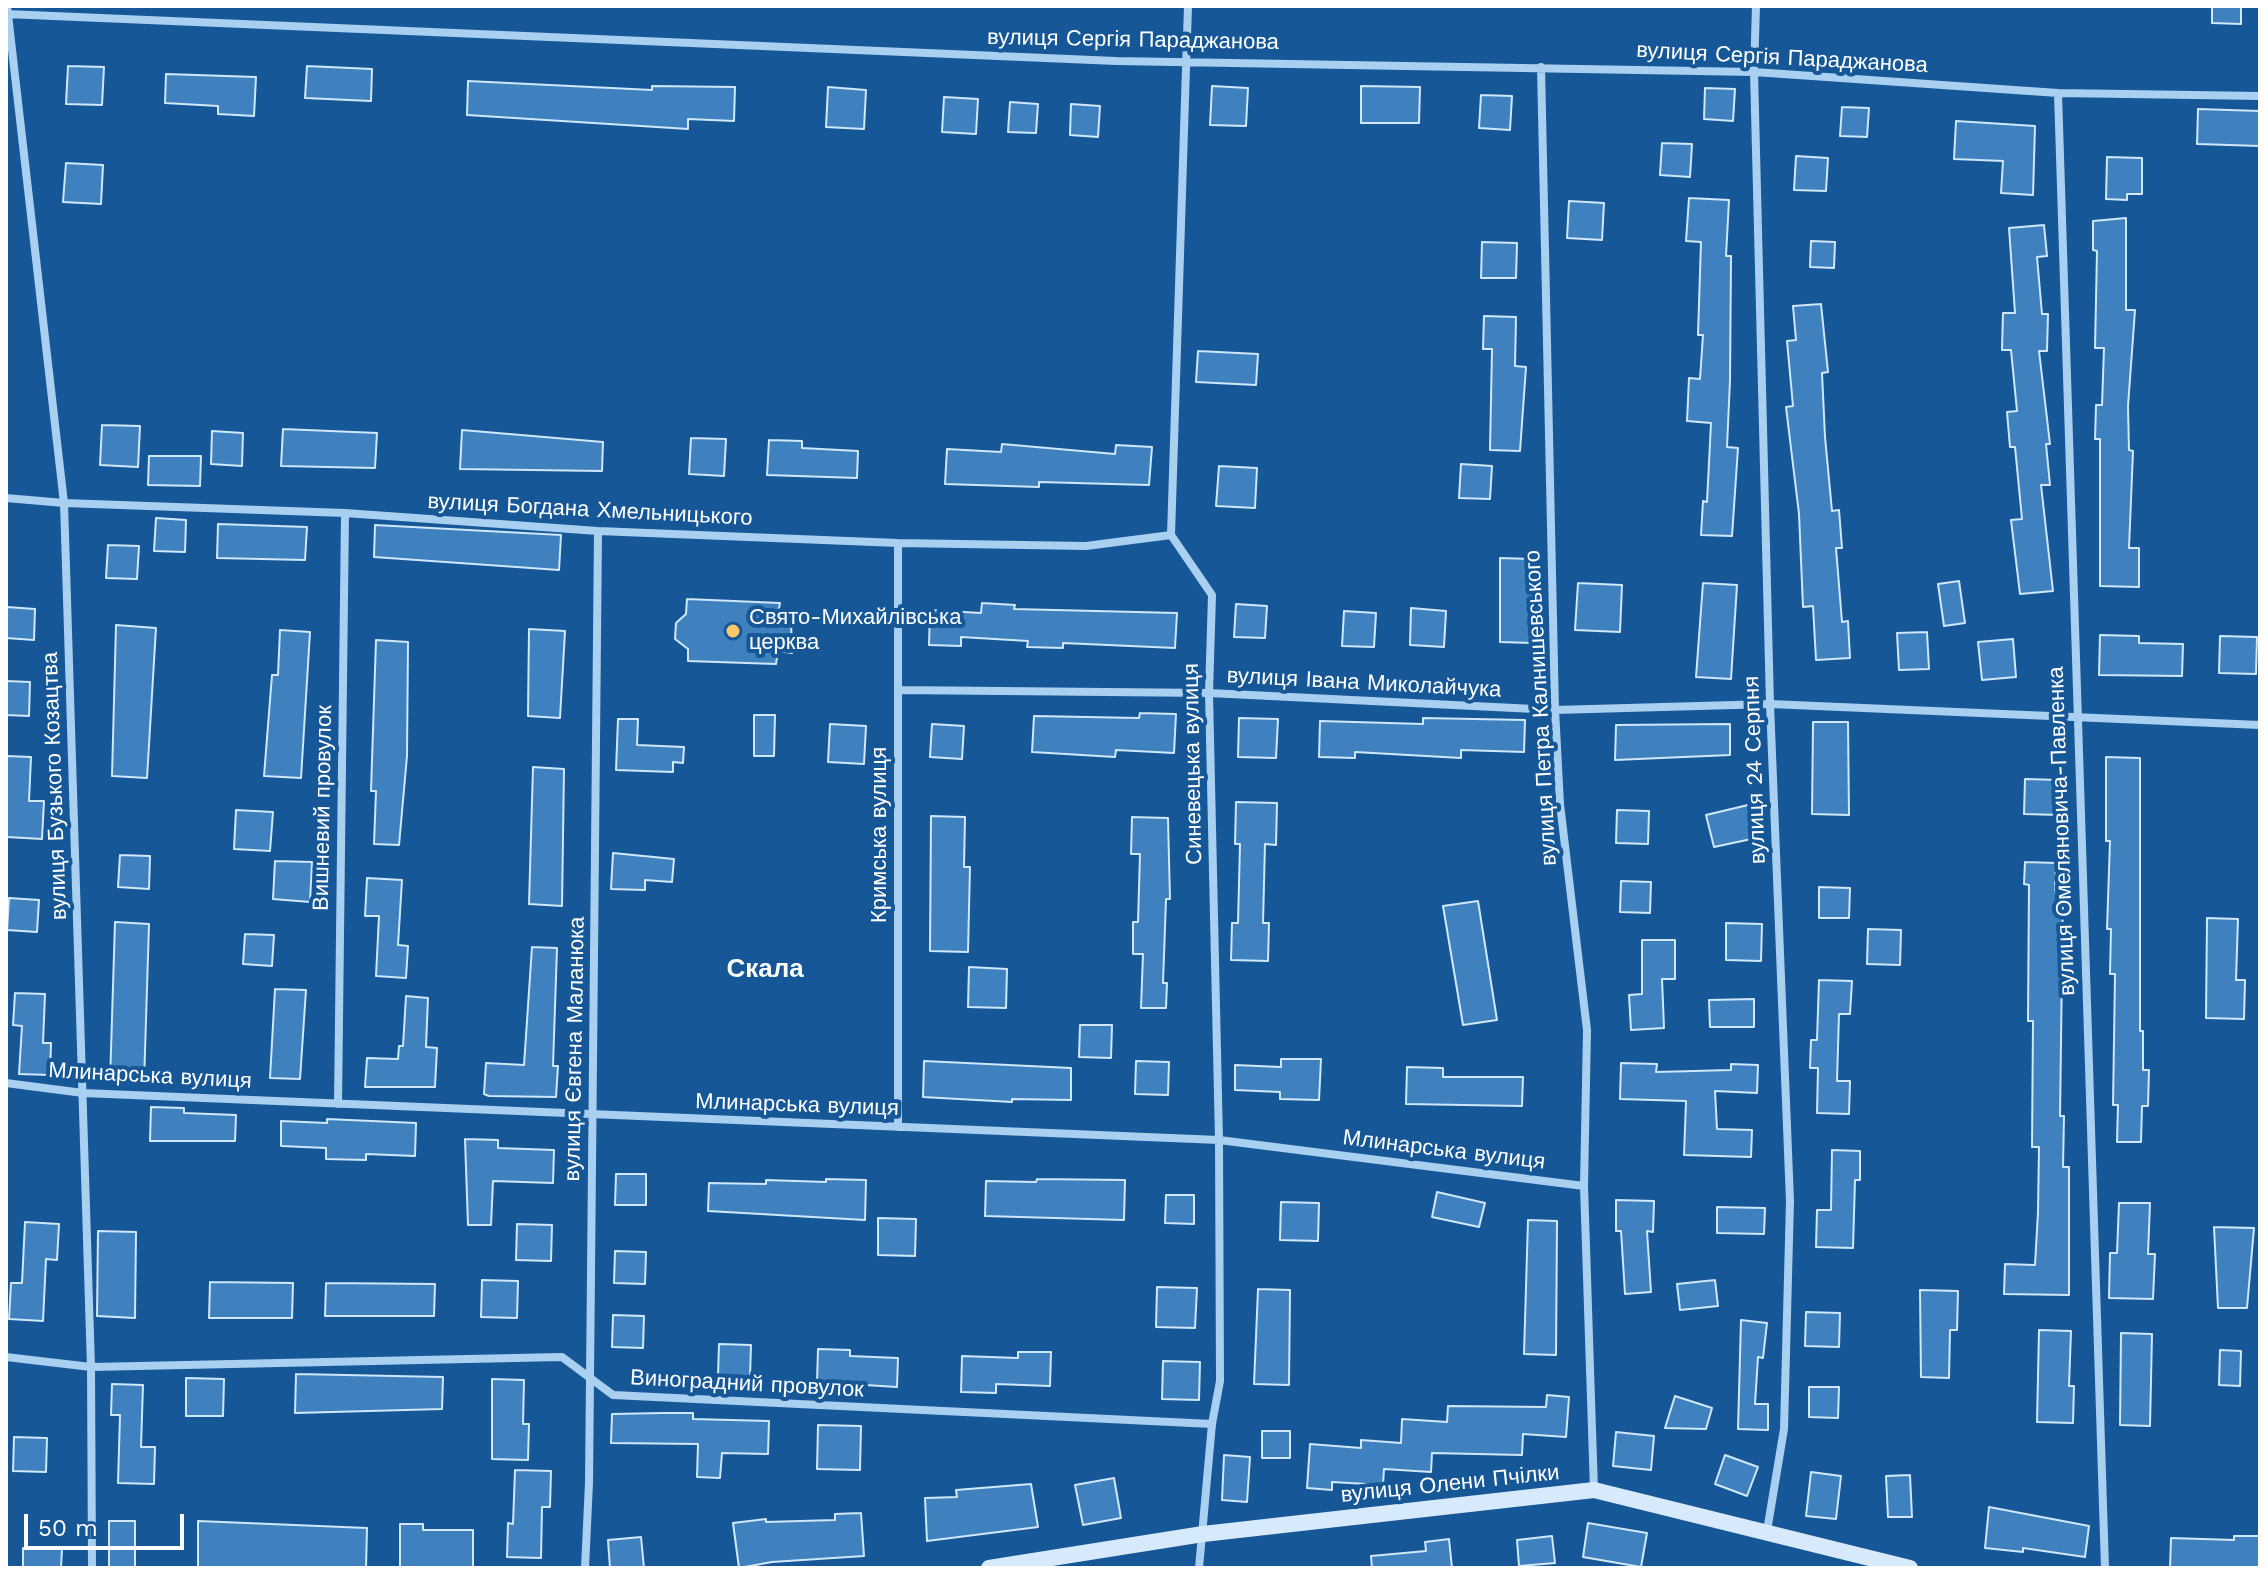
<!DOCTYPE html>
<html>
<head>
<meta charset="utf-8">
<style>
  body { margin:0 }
  #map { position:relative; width:2266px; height:1574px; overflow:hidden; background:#165797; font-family:"Work Sans",sans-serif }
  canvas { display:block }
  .frame { position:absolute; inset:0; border:8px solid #fff; pointer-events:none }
  .scale { position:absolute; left:24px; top:1514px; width:160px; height:36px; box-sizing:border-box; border:4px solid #fff; border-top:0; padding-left:10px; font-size:24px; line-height:28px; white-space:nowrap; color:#fff; -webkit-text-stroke:6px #165797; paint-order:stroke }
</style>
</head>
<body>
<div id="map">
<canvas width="2266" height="1574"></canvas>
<div class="frame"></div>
<div class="scale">50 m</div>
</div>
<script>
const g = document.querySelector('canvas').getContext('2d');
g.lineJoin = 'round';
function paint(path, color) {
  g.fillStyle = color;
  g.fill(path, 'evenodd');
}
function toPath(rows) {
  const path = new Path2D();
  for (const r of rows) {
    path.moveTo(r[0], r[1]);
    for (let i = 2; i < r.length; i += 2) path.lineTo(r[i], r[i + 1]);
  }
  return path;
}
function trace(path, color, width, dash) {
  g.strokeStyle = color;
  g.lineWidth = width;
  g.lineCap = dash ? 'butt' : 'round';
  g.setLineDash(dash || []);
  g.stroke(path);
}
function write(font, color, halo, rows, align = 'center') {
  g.font = font + ' "Work Sans",sans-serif';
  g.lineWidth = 8;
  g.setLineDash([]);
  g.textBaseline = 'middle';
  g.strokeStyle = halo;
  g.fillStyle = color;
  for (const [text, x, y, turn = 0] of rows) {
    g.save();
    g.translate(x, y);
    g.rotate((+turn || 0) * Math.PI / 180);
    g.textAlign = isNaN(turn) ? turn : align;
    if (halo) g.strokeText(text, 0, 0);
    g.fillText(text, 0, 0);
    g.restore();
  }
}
const building = toPath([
  [2212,6,2241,6,2241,24,2212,23,2212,6],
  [68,66,104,67,102,105,66,104,68,66],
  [307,66,372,69,371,101,305,98,307,66],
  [166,74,256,77,254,116,218,114,218,106,165,103,166,74],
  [468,81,652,90,652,86,735,87,734,121,688,119,688,129,467,115,468,81],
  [1212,86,1248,88,1246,126,1210,125,1212,86],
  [1361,86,1420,87,1419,123,1361,123,1361,86],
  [828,87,866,90,864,129,826,127,828,87],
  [1705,88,1735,89,1733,121,1704,119,1705,88],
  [1481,95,1512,96,1510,130,1479,128,1481,95],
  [944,97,978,99,976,134,942,132,944,97],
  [1010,102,1038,104,1036,133,1008,132,1010,102],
  [1071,104,1100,106,1098,137,1070,135,1071,104],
  [1842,107,1869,108,1867,137,1840,136,1842,107],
  [2198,109,2260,111,2260,146,2197,144,2198,109],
  [1956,121,2035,126,2033,195,2001,193,2003,161,1954,159,1956,121],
  [1662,143,1692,144,1690,177,1660,175,1662,143],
  [1796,156,1828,158,1826,191,1794,190,1796,156],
  [2107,157,2142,158,2142,194,2127,194,2127,200,2106,199,2107,157],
  [66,163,103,165,101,204,63,202,66,163],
  [1689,198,1729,200,1726,256,1731,256,1730,380,1727,447,1738,448,1732,536,1701,535,1703,501,1707,502,1711,423,1687,421,1689,378,1700,379,1703,335,1698,335,1701,242,1686,241,1689,198],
  [1569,201,1604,203,1602,240,1567,238,1569,201],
  [2126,218,2126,310,2135,310,2128,406,2129,450,2133,451,2129,548,2139,548,2139,587,2100,586,2100,439,2095,439,2096,405,2102,405,2104,348,2095,348,2097,251,2093,250,2093,221,2126,218],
  [2044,225,2047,256,2037,257,2042,314,2048,314,2047,351,2039,351,2050,444,2046,444,2050,485,2041,485,2053,591,2020,594,2011,520,2022,519,2015,447,2010,447,2007,412,2017,411,2011,350,2002,350,2003,313,2015,313,2009,228,2044,225],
  [1811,241,1835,242,1834,268,1810,267,1811,241],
  [1482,242,1517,243,1516,278,1481,278,1482,242],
  [1821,304,1828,372,1822,373,1825,437,1832,511,1839,510,1842,548,1836,548,1842,622,1848,621,1850,658,1816,660,1813,606,1803,607,1799,514,1786,407,1793,406,1787,341,1796,340,1793,306,1821,304],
  [1484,316,1516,317,1515,366,1526,367,1520,451,1490,450,1492,349,1483,349,1484,316],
  [1198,351,1258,354,1256,385,1196,382,1198,351],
  [102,425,140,426,138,467,100,465,102,425],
  [283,429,377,433,375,468,281,466,283,429],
  [462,430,603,442,602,471,460,469,462,430],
  [212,431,243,433,242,466,211,464,212,431],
  [691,438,726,439,724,476,689,474,691,438],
  [769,440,802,441,802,448,858,451,857,478,767,475,769,440],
  [1002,444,1115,454,1116,445,1152,447,1149,485,1039,482,1039,487,945,484,947,449,1001,452,1002,444],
  [149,456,201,456,200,486,148,485,149,456],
  [1461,464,1492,466,1490,499,1459,498,1461,464],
  [1219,466,1257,468,1255,508,1216,506,1219,466],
  [156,518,186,520,185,552,154,551,156,518],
  [218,524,307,527,305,560,217,558,218,524],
  [375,525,561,535,559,570,374,557,375,525],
  [108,545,139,546,137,579,106,578,108,545],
  [1500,558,1532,559,1532,643,1500,642,1500,558],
  [1959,581,1965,623,1944,626,1938,584,1959,581],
  [1578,583,1622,585,1620,632,1575,630,1578,583],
  [1703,583,1737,585,1731,679,1696,677,1703,583],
  [687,599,780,603,777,619,791,619,792,653,778,651,776,664,688,661,688,649,675,639,676,623,686,614,687,599],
  [982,603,1015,605,1014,609,1177,613,1175,648,1063,643,1063,648,1027,647,1028,641,961,637,961,646,929,645,930,610,981,613,982,603],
  [1236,604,1267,606,1265,638,1234,637,1236,604],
  [7,607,35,609,34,640,6,638,7,607],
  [1411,608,1446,611,1444,647,1410,645,1411,608],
  [1344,611,1376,613,1374,647,1342,646,1344,611],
  [116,625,156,628,147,778,112,776,116,625],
  [529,629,565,631,560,718,528,716,529,629],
  [280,630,310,632,301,778,264,776,272,675,278,675,280,630],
  [1927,632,1929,669,1899,670,1897,633,1927,632],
  [2100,635,2139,636,2139,643,2183,644,2182,676,2099,675,2100,635],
  [2220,636,2257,637,2256,674,2219,673,2220,636],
  [2013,639,2016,677,1982,680,1978,642,2013,639],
  [376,640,408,642,407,756,399,845,374,844,376,791,371,791,376,640],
  [6,681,30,682,29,716,6,715,6,681],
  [1140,713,1176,714,1174,753,1116,750,1115,757,1032,752,1034,716,1139,718,1140,713],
  [754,715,775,715,774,756,754,756,754,715],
  [1239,718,1278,719,1276,758,1238,757,1239,718],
  [1423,718,1525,720,1524,752,1461,750,1461,758,1355,752,1355,758,1319,757,1320,721,1423,724,1423,718],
  [618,719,638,719,637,745,684,747,683,763,673,762,673,772,616,770,618,719],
  [1813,722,1848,722,1849,815,1812,814,1813,722],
  [830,724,866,726,864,764,828,762,830,724],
  [932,724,964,726,962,759,930,757,932,724],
  [1730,724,1730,755,1615,760,1616,725,1730,724],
  [6,756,31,757,29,801,44,801,42,839,7,837,6,756],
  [2106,757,2140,758,2140,1031,2143,1031,2143,1070,2149,1070,2148,1106,2142,1106,2141,1142,2117,1142,2118,1105,2113,1105,2115,974,2110,974,2111,929,2107,929,2110,841,2106,841,2106,757],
  [533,767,564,769,562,906,529,904,533,767],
  [2025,779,2060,780,2059,815,2024,814,2025,779],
  [1236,802,1277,803,1276,845,1265,844,1263,923,1269,923,1268,961,1231,960,1232,923,1238,923,1240,844,1235,844,1236,802],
  [1748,805,1756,838,1714,847,1706,815,1748,805],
  [236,810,273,812,270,851,234,849,236,810],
  [1617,810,1649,811,1648,844,1616,843,1617,810],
  [931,816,965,817,964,867,970,867,968,952,930,951,931,816],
  [1132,817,1168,818,1170,899,1166,899,1163,983,1167,983,1166,1008,1141,1008,1143,954,1133,954,1133,922,1138,922,1140,854,1131,854,1132,817],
  [613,853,674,859,672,882,645,880,645,890,611,889,613,853],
  [120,855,150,856,149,889,118,887,120,855],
  [275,861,312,862,310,902,273,899,275,861],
  [2025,862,2056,863,2055,890,2063,890,2060,1116,2064,1116,2063,1167,2069,1167,2069,1295,2004,1294,2005,1264,2035,1265,2038,1212,2039,1147,2032,1147,2033,1021,2028,1021,2029,885,2024,884,2025,862],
  [367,878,402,880,398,945,408,946,406,978,376,976,379,916,365,916,367,878],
  [1621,881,1651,882,1650,913,1620,912,1621,881],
  [1819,887,1850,888,1849,918,1819,918,1819,887],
  [9,898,39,900,37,932,7,930,9,898],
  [1478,901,1497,1020,1463,1025,1443,906,1478,901],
  [2207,918,2238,919,2236,980,2245,980,2244,1019,2206,1018,2207,918],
  [115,922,149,924,144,1084,110,1082,115,922],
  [1726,923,1762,924,1761,961,1726,960,1726,923],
  [1868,929,1901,930,1900,965,1867,964,1868,929],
  [245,934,274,935,272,966,243,964,245,934],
  [1642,940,1675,940,1675,979,1662,979,1664,1028,1631,1030,1629,995,1642,994,1642,940],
  [532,947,557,948,553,1066,558,1066,556,1097,489,1096,484,1094,486,1063,524,1065,532,947],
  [969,967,1007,969,1006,1008,968,1007,969,967],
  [1819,980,1852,981,1850,1014,1839,1014,1837,1081,1850,1081,1849,1114,1817,1113,1818,1068,1810,1068,1811,1040,1817,1040,1819,980],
  [275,989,306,990,300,1079,270,1078,275,989],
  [15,993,45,994,43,1043,51,1043,50,1075,19,1074,22,1026,13,1025,15,993],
  [406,996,428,998,426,1047,437,1048,435,1087,365,1087,367,1058,398,1059,399,1046,403,1046,406,996],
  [1754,999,1754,1027,1710,1027,1709,1000,1754,999],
  [1080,1025,1112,1025,1111,1058,1079,1057,1080,1025],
  [1281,1059,1321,1059,1319,1100,1280,1099,1280,1092,1235,1090,1235,1065,1281,1067,1281,1059],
  [924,1061,1071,1068,1071,1100,1012,1099,1012,1102,923,1097,924,1061],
  [1136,1061,1169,1062,1168,1095,1135,1094,1136,1061],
  [1621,1063,1657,1064,1656,1072,1731,1070,1731,1064,1758,1065,1757,1093,1715,1091,1717,1129,1752,1130,1751,1157,1684,1155,1686,1101,1620,1099,1621,1063],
  [1407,1067,1443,1068,1443,1077,1523,1077,1522,1106,1406,1104,1407,1067],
  [151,1107,184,1108,184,1113,236,1115,235,1141,150,1141,151,1107],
  [327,1119,416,1123,415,1156,366,1154,366,1160,326,1159,326,1148,281,1146,281,1121,327,1123,327,1119],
  [465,1139,498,1140,498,1148,554,1150,553,1183,493,1181,491,1225,468,1225,465,1139],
  [1832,1150,1860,1151,1860,1180,1855,1180,1853,1248,1816,1247,1817,1210,1831,1210,1832,1150],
  [616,1174,646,1174,646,1205,615,1205,616,1174],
  [826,1179,866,1180,865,1220,708,1211,709,1183,766,1184,766,1180,826,1182,826,1179],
  [1037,1179,1125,1180,1124,1220,985,1216,986,1181,1036,1182,1037,1179],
  [1437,1192,1485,1203,1479,1227,1432,1217,1437,1192],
  [1166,1195,1194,1195,1194,1224,1165,1223,1166,1195],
  [1616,1200,1654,1201,1653,1232,1647,1231,1651,1292,1625,1294,1621,1231,1616,1231,1616,1200],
  [1281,1202,1319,1203,1318,1241,1280,1240,1281,1202],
  [2119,1203,2150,1203,2148,1254,2155,1254,2153,1299,2109,1298,2110,1253,2117,1253,2119,1203],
  [1717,1207,1765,1208,1764,1234,1717,1233,1717,1207],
  [878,1218,916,1219,915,1256,878,1255,878,1218],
  [1528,1220,1557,1221,1556,1355,1524,1354,1528,1220],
  [25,1222,59,1224,57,1260,46,1259,43,1321,9,1319,11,1283,22,1283,25,1222],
  [517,1224,552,1225,551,1261,516,1260,517,1224],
  [2214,1227,2254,1228,2247,1308,2218,1308,2214,1227],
  [98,1231,136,1232,135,1318,97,1316,98,1231],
  [615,1251,646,1252,645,1284,614,1283,615,1251],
  [482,1280,518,1281,517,1318,481,1317,482,1280],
  [1715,1280,1718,1306,1680,1310,1677,1284,1715,1280],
  [210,1282,293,1283,292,1318,209,1318,210,1282],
  [326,1283,435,1284,434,1316,325,1316,326,1283],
  [1157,1287,1197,1288,1195,1328,1156,1327,1157,1287],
  [1258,1289,1290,1290,1289,1385,1254,1384,1258,1289],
  [1920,1290,1958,1291,1957,1330,1950,1330,1949,1378,1921,1377,1920,1290],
  [1806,1312,1840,1313,1839,1347,1805,1346,1806,1312],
  [613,1315,644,1316,643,1348,612,1347,613,1315],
  [1741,1320,1767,1323,1763,1358,1758,1357,1755,1404,1768,1404,1768,1430,1738,1429,1741,1320],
  [2039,1330,2071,1331,2069,1386,2074,1386,2073,1423,2037,1422,2039,1330],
  [2121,1333,2152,1334,2150,1426,2120,1425,2121,1333],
  [719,1344,751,1345,750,1377,718,1376,719,1344],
  [818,1349,850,1350,850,1356,898,1358,897,1387,817,1382,818,1349],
  [2220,1350,2241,1351,2240,1386,2219,1385,2220,1350],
  [1018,1352,1051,1352,1050,1386,996,1384,996,1393,961,1392,962,1356,1018,1358,1018,1352],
  [1163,1361,1200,1362,1199,1400,1162,1399,1163,1361],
  [296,1374,443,1377,442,1409,295,1413,296,1374],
  [186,1378,224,1379,223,1416,186,1416,186,1378],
  [492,1379,524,1380,523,1424,529,1424,528,1460,492,1459,492,1379],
  [112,1384,143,1385,141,1447,155,1447,154,1484,118,1483,120,1415,111,1415,112,1384],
  [1809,1387,1839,1387,1838,1418,1809,1417,1809,1387],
  [1547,1395,1569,1397,1566,1437,1523,1434,1522,1455,1432,1453,1431,1472,1384,1469,1383,1485,1332,1482,1332,1490,1307,1488,1310,1444,1361,1448,1361,1440,1401,1443,1402,1419,1447,1422,1448,1406,1546,1407,1547,1395],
  [1675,1396,1712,1408,1706,1429,1665,1428,1675,1396],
  [663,1413,693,1413,693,1419,769,1421,768,1454,722,1453,720,1478,697,1477,698,1444,611,1443,612,1414,663,1413],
  [818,1425,861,1426,860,1470,817,1469,818,1425],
  [1262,1431,1290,1431,1290,1458,1262,1458,1262,1431],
  [1616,1432,1654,1436,1651,1470,1613,1466,1616,1432],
  [14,1437,47,1438,46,1472,13,1471,14,1437],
  [1224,1455,1250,1457,1247,1502,1222,1500,1224,1455],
  [1725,1455,1758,1467,1747,1496,1715,1484,1725,1455],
  [515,1470,551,1471,550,1507,542,1507,541,1558,507,1557,508,1523,513,1524,515,1470],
  [1811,1472,1841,1476,1836,1519,1806,1516,1811,1472],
  [1910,1475,1912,1517,1888,1517,1886,1476,1910,1475],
  [1114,1478,1121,1518,1083,1525,1075,1485,1114,1478],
  [1031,1484,1038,1527,927,1541,925,1498,957,1497,956,1490,1031,1484],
  [1989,1507,2089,1526,2085,1557,2023,1548,2023,1552,1985,1548,1989,1507],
  [861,1513,864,1556,772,1562,739,1568,733,1523,766,1519,766,1522,835,1520,835,1514,861,1513],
  [109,1521,135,1521,135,1568,109,1568,109,1521],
  [198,1521,367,1528,366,1568,198,1568,198,1521],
  [1588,1523,1647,1533,1641,1567,1583,1557,1588,1523],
  [400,1524,423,1524,423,1530,473,1530,473,1568,400,1568,400,1524],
  [1552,1536,1555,1563,1519,1566,1517,1540,1552,1536],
  [2234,1536,2260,1536,2260,1568,2170,1568,2171,1538,2234,1540,2234,1536],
  [641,1537,644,1568,610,1568,608,1540,641,1537],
  [1449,1539,1452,1568,1372,1568,1371,1556,1426,1551,1425,1542,1449,1539],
  [23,1548,62,1549,61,1568,23,1568,23,1548]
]);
paint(building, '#3f81be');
trace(building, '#d0e7fc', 2);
trace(toPath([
  [7,6,64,503,91,1367,92,1568],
  [1188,6,1171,535,1212,595,1209,693,1219,1140,1220,1381,1212,1424,1199,1568],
  [1756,6,1754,72,1770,704,1790,1201,1784,1429,1767,1531],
  [6,14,1116,61,1754,72,2058,93,2260,96],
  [1541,67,1555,710,1560,804,1587,1030,1584,1186,1594,1490],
  [2058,93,2105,1568],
  [6,498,64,503,345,513,598,531,898,543,1086,546,1171,535],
  [898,543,898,1127],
  [898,690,1209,693,1555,710,1770,704,2260,725],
  [6,1083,83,1093,1219,1140,1584,1186],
  [338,1104,345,513],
  [6,1357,91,1367,562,1357,613,1395,1212,1424],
  [585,1568,589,1483,598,531]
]), '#a9cff1', 8);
trace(toPath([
  [989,1568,1203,1534,1594,1490,1910,1568]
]), '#d7eafc', 16);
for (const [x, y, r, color] of [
  [733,631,8,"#ffc969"]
]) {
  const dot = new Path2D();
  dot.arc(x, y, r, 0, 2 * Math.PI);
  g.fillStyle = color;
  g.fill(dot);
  trace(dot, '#165797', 3);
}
write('22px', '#fff', '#165797', [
  ["вулиця Сергія Параджанова",1133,40,1],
  ["вулиця Сергія Параджанова",1782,58,3],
  ["вулиця Богдана Хмельницького",590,510,3],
  ["вулиця Івана Миколайчука",1364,683,3],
  ["вулиця Петра Калнишевського",1541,708,-93],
  ["Синевецька вулиця",1193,764,-91],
  ["вулиця 24 Серпня",1755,770,-92],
  ["вулиця Бузького Козацтва",55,786,-92],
  ["Вишневий провулок",323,808,-89],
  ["вулиця Омеляновича-Павленка",2062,831,-92],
  ["Кримська вулиця",880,835,-90],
  ["вулиця Євгена Маланюка",575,1049,-89],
  ["Млинарська вулиця",150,1076,3],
  ["Млинарська вулиця",797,1105,2],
  ["Млинарська вулиця",1444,1150,7],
  ["Виноградний провулок",747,1384,3],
  ["вулиця Олени Пчілки",1450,1484,-6]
]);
write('22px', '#fff', '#165797', [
  ["Свято-Михайлівська",749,618],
  ["церква",749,643]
], 'left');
write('bold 26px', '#fff', '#165797', [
  ["Скала",765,969]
]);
</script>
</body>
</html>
